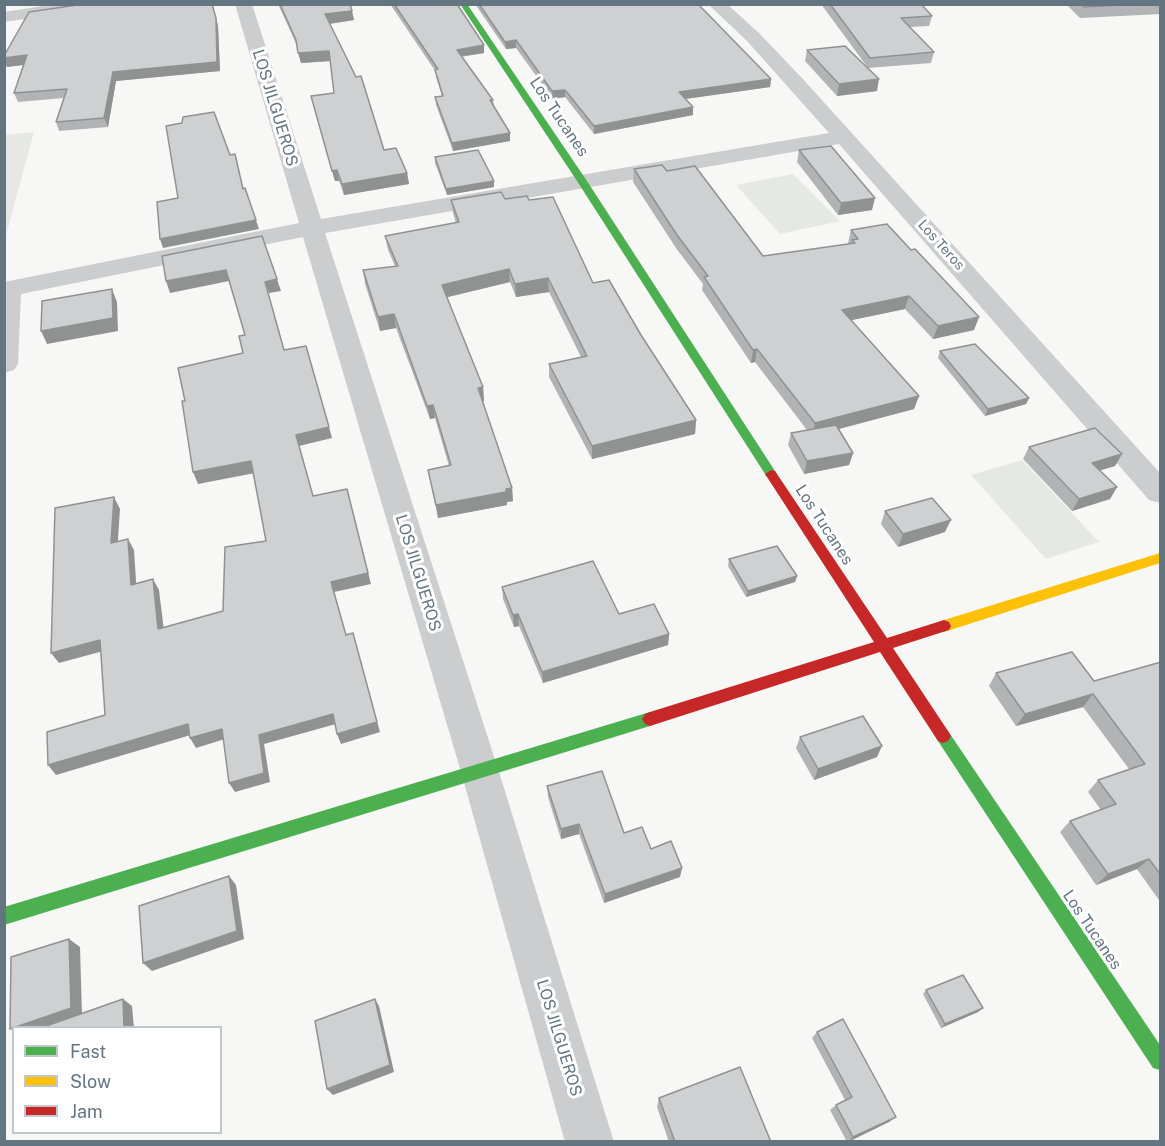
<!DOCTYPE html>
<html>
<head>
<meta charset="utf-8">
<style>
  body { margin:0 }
  #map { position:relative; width:1165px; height:1146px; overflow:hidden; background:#f7f7f6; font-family:"Public Sans",sans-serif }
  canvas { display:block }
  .frame { position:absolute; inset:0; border:6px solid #637581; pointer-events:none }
  .legend { position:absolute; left:12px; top:1026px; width:210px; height:108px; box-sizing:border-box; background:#fff; border:2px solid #c1c8cd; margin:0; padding:8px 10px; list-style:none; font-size:18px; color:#637581 }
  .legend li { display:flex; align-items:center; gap:12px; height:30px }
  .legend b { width:30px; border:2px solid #c1c8cd }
</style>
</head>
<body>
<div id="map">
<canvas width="1165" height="1146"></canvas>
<div class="frame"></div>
<ul class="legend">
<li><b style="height:8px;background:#4caf50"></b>Fast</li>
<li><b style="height:8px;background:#ffc107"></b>Slow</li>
<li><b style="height:8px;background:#c62828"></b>Jam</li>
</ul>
</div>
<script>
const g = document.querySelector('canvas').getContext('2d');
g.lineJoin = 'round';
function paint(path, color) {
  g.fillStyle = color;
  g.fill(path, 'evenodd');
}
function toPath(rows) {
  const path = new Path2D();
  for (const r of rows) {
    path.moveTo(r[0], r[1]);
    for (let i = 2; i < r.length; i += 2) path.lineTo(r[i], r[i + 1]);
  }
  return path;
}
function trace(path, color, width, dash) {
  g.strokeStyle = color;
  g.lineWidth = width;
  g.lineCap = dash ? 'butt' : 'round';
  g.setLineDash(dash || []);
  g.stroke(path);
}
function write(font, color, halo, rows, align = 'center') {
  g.font = font + ' "Public Sans",sans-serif';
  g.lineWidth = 6;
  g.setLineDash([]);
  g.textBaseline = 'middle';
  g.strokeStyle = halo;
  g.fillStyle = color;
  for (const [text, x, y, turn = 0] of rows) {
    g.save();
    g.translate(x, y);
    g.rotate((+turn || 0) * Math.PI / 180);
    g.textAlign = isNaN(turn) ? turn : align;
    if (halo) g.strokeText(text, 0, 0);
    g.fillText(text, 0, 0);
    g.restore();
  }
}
paint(toPath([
  [34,132,5,239,5,135],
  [793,174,840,221,780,234,736,185],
  [1022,460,1099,542,1046,559,971,475]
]), '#e6e9e3');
paint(toPath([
  [56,4,105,4,97,9,4,22,4,12,56,4],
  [235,4,252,4,321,219,829,133,747,41,708,4,727,4,759,33,801,77,1160,473,1160,503,1149,500,839,144,325,233,499,772,614,1142,565,1142,461,772,303,237,21,294,18,364,14,370,4,373,4,282,299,223,235,4]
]), '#cccdce');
paint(toPath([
  [460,4,467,4,587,181,775,471,777,474,775,477,767,477,577,181,460,4],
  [650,712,655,714,658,719,655,724,650,726,4,925,4,907,650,712],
  [943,729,948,731,1160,1045,1160,1070,1153,1068,938,741,935,736,938,731,943,729]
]), '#4caf50');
paint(toPath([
  [1160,553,1160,563,944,632,939,630,937,626,939,622,944,620,1160,553]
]), '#ffc107');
paint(toPath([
  [771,470,775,471,887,638,944,620,949,622,951,626,949,630,893,648,948,731,951,736,948,741,943,743,938,741,880,652,650,726,645,724,642,719,645,714,650,712,874,642,767,477,765,474,771,470]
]), '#c62828');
paint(toPath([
  [212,4,218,26,220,71,116,81,108,127,59,131,56,122,64,98,18,102,14,93,23,65,7,67,4,61,4,58],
  [278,4,350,4,354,20,330,24,384,150,407,173,409,184,344,195,339,181,335,181,311,96,334,93,330,61,301,63,298,48],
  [390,4,457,4,484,53,461,57,493,100,494,106,510,141,453,151,436,105,435,97,442,96,436,77,436,72],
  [475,4,698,4,771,79,770,87,685,99,693,115,594,134,565,97,553,99,516,48,506,49],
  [750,4,776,4,751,6],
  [821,4,921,4,932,16,929,26,910,27,934,52,931,63,868,68],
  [1066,4,1161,4,1161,14,1080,18],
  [807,50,877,91,837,96,805,61],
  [799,150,872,210,838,215,797,162],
  [435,157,494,187,447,195,435,163],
  [634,169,667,171,763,256,849,244,848,243,851,230,911,250,979,317,974,330,933,339,905,309,851,320,919,396,914,409,839,429,853,453,849,465,804,474,788,445,791,433,807,430,755,362,751,363,702,290,703,284,676,248,633,182],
  [505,199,529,200,593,283,641,335,696,420,695,434,592,459,549,377,549,364,581,357,549,292,516,297,510,282,447,297,483,387,484,401,482,401,512,488,513,501,507,502,507,505,438,518,428,470,449,466,435,418,430,419,396,328,380,331,365,284,363,270,395,266,388,250,385,236,456,223,453,213,451,200],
  [940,351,1029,398,1026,404,985,416,938,358],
  [1029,447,1122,454,1115,466,1100,470,1117,487,1110,499,1072,511,1023,459],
  [885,511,945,532,898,547,881,524],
  [729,559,797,576,795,582,746,597,728,566],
  [502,587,619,614,669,634,668,645,543,683,519,626,514,627,503,599],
  [1161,662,1161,903,1137,869,1096,885,1060,832,1070,821,1101,810,1088,792,1098,780,1129,769,1083,707,1016,726,989,686,996,673,1094,681],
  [800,737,877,757,814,780,796,748],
  [547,786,651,849,680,877,604,903,579,834,561,839,548,797],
  [926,990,983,1008,978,1012,941,1028,923,994],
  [817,1032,889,1122,847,1142,830,1110,836,1105,845,1100,812,1038],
  [659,1098,771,1142,669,1142,657,1107]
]), '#b1b3b4');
paint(toPath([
  [352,11,354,20,327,24,325,14],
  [216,18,218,26,220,71,116,81,108,127,104,118,113,72],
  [516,40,516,48,506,49,505,42],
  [484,45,484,53,457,57,457,50],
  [329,51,331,61,301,63,298,53],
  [27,55,30,64,7,67,4,61,4,58],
  [771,79,770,87,678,100,679,92],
  [879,79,877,91,837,96,839,84],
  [565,90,565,97,553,99,552,91],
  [693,107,693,115,594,134,594,126],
  [510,133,510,141,453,151,452,143],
  [337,170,339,181,335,181,332,171],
  [407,173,409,184,344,195,342,184],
  [494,181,494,187,447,195,446,189],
  [875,198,872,210,838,215,841,203],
  [256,220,259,229,163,248,160,239],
  [509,269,510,282,444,298,442,285],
  [226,270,229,281,170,293,166,281],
  [548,278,549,292,516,297,515,284],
  [277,279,281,291,269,293,265,282],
  [112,289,117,302,118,331,47,344,41,331],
  [909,296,905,309,838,323,842,310],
  [394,314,396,328,380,331,378,317],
  [979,317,974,330,933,339,938,326],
  [757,349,755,362,751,363,753,350],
  [483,387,484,401,479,402,478,388],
  [919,396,914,409,812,436,815,423],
  [1029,398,1026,404,985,416,988,409],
  [433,405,435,418,430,419,427,406],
  [696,420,695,434,592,459,592,446],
  [329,427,332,438,299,446,316,507,296,435],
  [853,453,849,465,804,474,807,461],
  [1122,454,1115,466,1085,475,1092,463],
  [251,461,255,473,198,484,193,472],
  [1117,487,1110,499,1072,511,1079,499],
  [512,488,513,501,507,502,507,505,438,518,436,505],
  [347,489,371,584,334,592,349,646,331,582],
  [114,497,120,509,117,554,111,543],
  [951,520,945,532,898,547,903,534],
  [128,539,134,550,137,596,131,585],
  [797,576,795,582,746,597,748,591],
  [153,579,159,590,165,639,158,629],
  [518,614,519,626,514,627,513,615],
  [353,633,380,732,341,744,337,734],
  [669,634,668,645,543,683,542,672],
  [100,640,107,650,59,663,51,653],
  [1093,694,1083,707,1016,726,1025,714],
  [333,714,336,724,264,744,270,782,235,792,229,783,259,735],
  [188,724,194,734,56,775,48,765],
  [222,729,228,738,196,748,190,738],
  [882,746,877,757,814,780,818,769],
  [579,824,579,834,561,839,561,829],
  [1149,859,1137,869,1096,885,1108,874],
  [682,868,680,877,604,903,605,894],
  [229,876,236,885,244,939,152,971,143,963],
  [69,939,80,947,82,1015,47,1028,16,1028],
  [123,999,132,1006,134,1028,124,1028],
  [375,999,379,1006,394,1072,333,1095,327,1089],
  [983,1008,978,1012,941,1028,945,1024],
  [896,1117,889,1122,848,1142,853,1137]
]), '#909292');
const building = toPath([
  [84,4,212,4,216,18,217,62,113,72,104,118,56,122,67,89,14,93,27,55,4,58,4,56,29,12,84,4],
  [280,4,350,4,352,11,325,14,356,77,361,76,384,150,396,148,407,173,342,184,337,170,332,171,311,96,334,93,329,51,298,53,296,40,280,4],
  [394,4,457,4,484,45,457,50,493,100,490,100,510,133,452,143,435,97,443,96,435,70,438,69,394,4],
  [479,4,698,4,771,79,679,92,693,107,594,126,565,90,552,91,516,40,505,42,479,4],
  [830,4,921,4,932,16,901,18,934,52,870,58,830,4],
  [1082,4,1138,4,1084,7,1082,4],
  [845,46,879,79,839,84,807,50,845,46],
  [214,112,230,155,235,154,243,189,245,188,256,220,160,239,157,202,178,198,166,126,182,123,183,117,214,112],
  [831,146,875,198,841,203,799,150,831,146],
  [478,150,494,181,446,189,435,157,478,150],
  [662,165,667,171,695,166,763,256,855,243,852,240,858,239,851,230,887,224,911,250,915,249,979,317,938,326,909,296,842,310,919,396,815,423,757,349,753,350,704,277,708,276,677,235,634,169,662,165],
  [501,192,505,199,527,196,529,200,553,197,593,283,609,280,641,335,696,420,592,446,549,364,587,356,548,278,515,284,509,269,442,285,483,387,478,388,512,488,506,489,506,492,436,505,428,470,451,465,433,405,427,406,394,314,378,317,363,270,398,266,385,236,459,222,451,200,501,192],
  [262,236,277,279,265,282,284,350,306,346,329,427,296,435,313,496,347,489,368,573,331,582,346,635,353,633,377,722,337,734,333,714,259,735,264,773,229,783,222,729,190,738,188,724,48,765,47,732,105,715,100,640,51,653,55,508,114,497,111,543,128,539,131,585,153,579,158,629,223,611,225,547,266,541,251,461,193,472,182,401,185,401,178,368,243,353,239,336,245,335,226,270,166,281,162,256,262,236],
  [112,289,113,318,41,331,42,301,112,289],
  [975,344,1029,398,988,409,940,351,975,344],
  [836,425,853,453,807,461,791,433,836,425],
  [1095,428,1122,454,1092,463,1117,487,1079,499,1029,447,1095,428],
  [932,498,951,520,903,534,885,511,932,498],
  [777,546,797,576,748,591,729,559,777,546],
  [593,561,619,614,654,604,669,634,542,672,518,614,513,615,502,587,593,561],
  [1072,652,1094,681,1161,662,1161,875,1149,859,1108,874,1070,821,1116,804,1098,780,1145,764,1093,694,1025,714,996,673,1072,652],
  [863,716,882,746,818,769,800,737,863,716],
  [602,771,624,833,642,827,651,849,671,841,682,868,605,894,579,824,561,829,547,786,602,771],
  [229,876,237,931,143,963,139,906,229,876],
  [69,939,71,1008,10,1029,11,957,69,939],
  [963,975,983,1008,945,1024,926,990,963,975],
  [123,999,124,1028,49,1028,49,1025,123,999],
  [375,999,390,1065,327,1089,315,1021,375,999],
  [843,1019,896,1117,853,1137,836,1105,852,1097,817,1032,843,1019],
  [740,1067,771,1142,675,1142,659,1098,740,1067]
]);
paint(building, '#ced0d1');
trace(building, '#909292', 1.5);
write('14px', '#637581', '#fff', [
  ["Los Teros",941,245,48]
]);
write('16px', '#637581', '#fff', [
  ["LOS JILGUEROS",275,108,73],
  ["Los Tucanes",559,117,56],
  ["Los Tucanes",824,525,57],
  ["LOS JILGUEROS",418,573,73],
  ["Los Tucanes",1092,930,56],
  ["LOS JILGUEROS",559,1038,73]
]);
</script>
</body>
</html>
